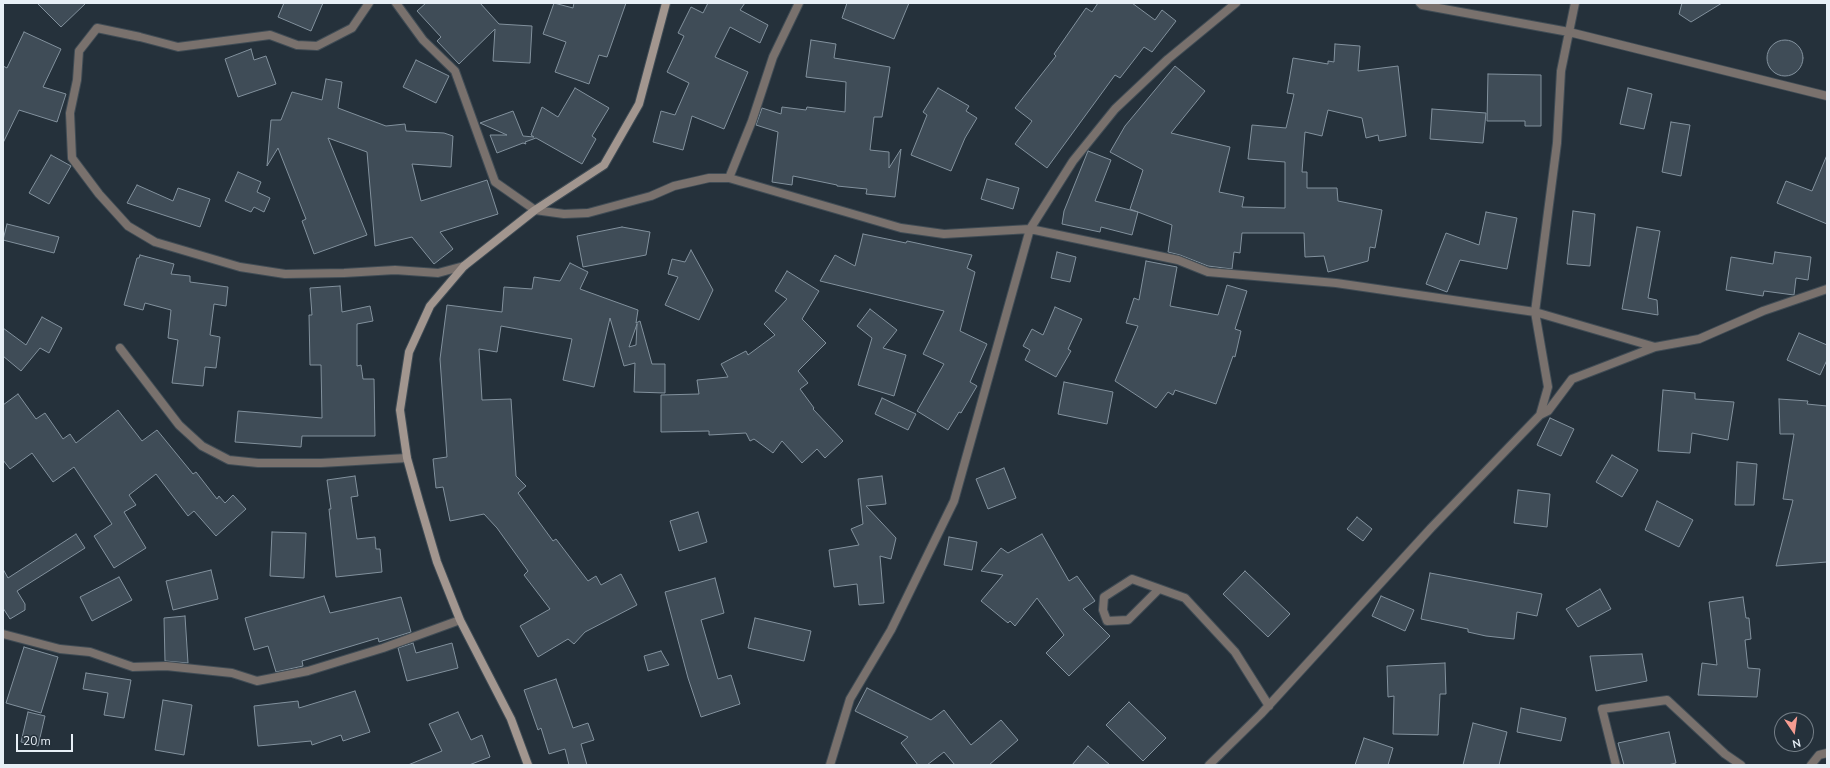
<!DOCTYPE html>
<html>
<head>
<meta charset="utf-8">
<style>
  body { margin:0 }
  #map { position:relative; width:1830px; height:768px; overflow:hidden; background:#25313b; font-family:"Nunito Sans",sans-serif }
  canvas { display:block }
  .frame { position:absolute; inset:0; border:4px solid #e7eff6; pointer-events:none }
  .north { position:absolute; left:1774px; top:712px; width:40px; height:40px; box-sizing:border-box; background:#25313b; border:1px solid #737d86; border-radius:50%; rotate:167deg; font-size:11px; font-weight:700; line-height:16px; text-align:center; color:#e7eff6 }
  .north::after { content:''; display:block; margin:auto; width:14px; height:18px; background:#f59c91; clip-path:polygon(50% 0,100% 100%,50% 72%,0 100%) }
  .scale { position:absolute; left:16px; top:734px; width:57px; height:18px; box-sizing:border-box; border:2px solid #e7eff6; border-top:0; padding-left:5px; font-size:12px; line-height:14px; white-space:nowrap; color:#e7eff6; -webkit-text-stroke:3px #25313b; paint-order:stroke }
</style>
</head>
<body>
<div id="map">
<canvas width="1830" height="768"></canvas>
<div class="frame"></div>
<div class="north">N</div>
<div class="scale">20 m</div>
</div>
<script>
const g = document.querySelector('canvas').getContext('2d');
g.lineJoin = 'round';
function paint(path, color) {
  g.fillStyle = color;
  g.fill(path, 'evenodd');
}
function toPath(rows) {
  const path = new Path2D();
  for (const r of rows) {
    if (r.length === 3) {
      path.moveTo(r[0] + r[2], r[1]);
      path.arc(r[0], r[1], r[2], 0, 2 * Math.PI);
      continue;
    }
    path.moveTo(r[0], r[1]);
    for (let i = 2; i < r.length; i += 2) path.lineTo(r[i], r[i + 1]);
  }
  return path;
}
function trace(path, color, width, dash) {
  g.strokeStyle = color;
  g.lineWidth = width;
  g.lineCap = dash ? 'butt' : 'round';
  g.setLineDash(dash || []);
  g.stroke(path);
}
const building = toPath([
  [37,3,86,3,61,27,37,3],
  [284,3,323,3,311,31,278,17,284,3],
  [426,3,480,3,499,24,532,26,530,63,493,61,495,29,459,64,437,41,441,37,417,11,426,3],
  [554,3,573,8,574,3,626,3,607,57,599,55,589,84,555,72,566,42,543,34,554,3],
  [708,3,745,3,740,10,768,25,760,43,730,27,715,57,748,72,724,129,692,116,683,150,653,142,661,111,675,115,689,83,667,72,684,36,678,33,691,7,703,13,708,3],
  [847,3,909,3,894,39,842,18,847,3],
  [1098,3,1132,3,1155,20,1162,10,1176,21,1152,52,1144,47,1120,78,1115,75,1047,168,1015,144,1032,121,1015,108,1056,56,1054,54,1086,8,1092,12,1098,3],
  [1682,3,1722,3,1691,22,1679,14,1682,3],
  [24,32,61,49,43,87,66,94,57,122,19,110,3,143,3,66,7,68,24,32],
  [811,40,836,44,834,58,890,67,882,117,874,117,870,150,889,152,889,168,901,149,895,197,866,194,867,189,837,186,837,185,793,176,792,185,772,182,778,132,756,125,762,108,781,114,782,107,806,110,807,107,845,112,846,82,806,77,811,40],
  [1785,58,18],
  [1335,44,1360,46,1358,71,1398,66,1406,136,1379,141,1378,135,1366,138,1362,118,1328,110,1322,136,1305,132,1302,172,1307,172,1307,188,1337,188,1338,201,1382,210,1375,248,1370,247,1368,261,1328,272,1324,256,1305,257,1304,233,1242,233,1240,253,1234,252,1232,269,1208,266,1180,255,1168,252,1172,225,1130,209,1143,170,1110,152,1125,126,1175,66,1205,91,1171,133,1230,147,1219,192,1244,197,1242,207,1285,208,1285,162,1248,159,1252,125,1286,128,1294,94,1287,93,1293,58,1328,64,1328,61,1334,62,1335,44],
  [251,49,254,60,266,56,276,84,238,97,225,59,251,49],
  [416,60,449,76,436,103,403,87,416,60],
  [1488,74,1541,75,1541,126,1525,126,1525,121,1487,121,1488,74],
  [326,79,342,82,338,108,386,126,405,124,406,131,444,133,453,136,451,167,412,164,421,201,487,180,498,214,440,232,453,249,434,264,412,237,375,246,367,152,328,138,367,235,314,254,302,221,306,219,278,148,267,166,271,120,281,120,292,92,322,100,326,79],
  [575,88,609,108,592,136,596,139,582,164,536,138,525,142,526,144,523,143,497,153,490,135,507,135,480,123,513,111,523,136,534,137,531,135,542,107,558,117,575,88],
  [938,88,969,106,966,111,977,118,965,138,951,171,911,155,927,115,923,112,938,88],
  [1628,88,1652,94,1644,129,1620,124,1628,88],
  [1432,109,1486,113,1483,143,1430,139,1432,109],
  [1671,122,1690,125,1681,176,1662,172,1671,122],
  [1088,151,1111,160,1095,201,1138,212,1132,235,1101,227,1100,232,1062,224,1064,211,1088,151],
  [51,155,71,166,49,204,29,193,51,155],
  [1827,155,1827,224,1777,203,1786,181,1812,191,1827,155],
  [238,172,261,182,257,192,270,198,264,212,254,207,251,212,225,201,238,172],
  [987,179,1019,188,1013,209,981,199,987,179],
  [137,185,173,201,178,188,210,199,200,227,127,203,137,185],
  [1573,211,1595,214,1590,266,1567,264,1573,211],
  [1486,212,1517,218,1507,269,1460,260,1447,292,1426,284,1446,233,1479,245,1486,212],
  [7,224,59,237,54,253,3,240,7,224],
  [622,227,650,232,646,255,583,267,577,236,622,227],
  [1637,227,1660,231,1648,298,1657,300,1658,315,1622,309,1637,227],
  [863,234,906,243,907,241,972,255,967,268,975,272,960,331,987,344,970,382,977,386,961,413,959,412,948,430,917,411,944,364,923,354,944,311,820,281,835,255,855,266,863,234],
  [691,250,713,290,699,320,665,305,678,277,668,274,672,259,685,262,691,250],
  [1057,252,1076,257,1070,282,1051,278,1057,252],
  [1775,252,1811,257,1808,280,1796,278,1794,295,1764,291,1763,296,1726,290,1731,257,1773,264,1775,252],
  [140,255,174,264,171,274,190,276,190,282,228,287,226,306,214,304,210,335,220,337,216,368,205,367,203,386,172,383,178,340,168,338,171,310,145,303,143,310,124,305,137,258,139,258,140,255],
  [1146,261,1177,267,1170,306,1218,315,1227,285,1247,291,1235,329,1241,331,1235,357,1233,356,1216,404,1175,390,1173,395,1168,392,1156,408,1115,381,1138,326,1126,323,1134,298,1139,300,1146,261],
  [570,263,588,272,580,289,638,310,636,323,640,321,652,364,665,364,665,393,634,392,635,363,624,366,610,318,594,387,563,380,572,339,501,326,497,352,479,349,482,400,511,399,516,476,526,486,518,493,553,541,556,539,588,581,596,576,601,585,621,574,637,605,585,632,574,644,568,639,538,657,520,626,550,609,524,575,528,571,497,528,484,514,450,521,443,487,436,488,433,459,447,457,440,359,447,305,502,312,504,287,532,289,534,277,560,281,570,263],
  [637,324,636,345,629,347,637,324],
  [787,271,819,291,802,319,826,343,798,371,808,383,800,389,814,408,813,409,843,441,825,458,817,449,802,463,782,441,773,453,754,439,750,441,746,433,709,435,709,431,661,432,661,395,699,394,697,380,728,377,721,364,746,351,748,355,775,335,764,324,787,299,775,291,787,271],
  [340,286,342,312,370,306,373,321,357,324,357,366,361,365,363,379,374,379,375,436,302,436,301,447,235,442,238,411,322,418,321,365,310,365,309,315,312,315,310,288,340,286],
  [1055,307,1082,319,1068,349,1071,351,1056,377,1025,360,1030,350,1023,346,1032,329,1043,335,1055,307],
  [870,309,897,330,883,348,906,355,894,396,858,385,872,338,857,326,870,309],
  [42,317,62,328,49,353,40,348,21,371,3,356,3,328,26,345,42,317],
  [1799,333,1827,345,1827,360,1820,375,1787,360,1799,333],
  [1064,382,1113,392,1107,424,1058,414,1064,382],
  [1663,390,1695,393,1695,399,1734,402,1728,440,1692,433,1690,453,1658,451,1663,390],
  [18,394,36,419,45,413,63,439,70,434,76,443,118,410,142,441,157,430,193,474,196,472,217,499,219,496,225,503,233,495,246,509,216,536,194,511,188,516,156,474,129,495,136,505,124,512,146,548,114,568,94,536,112,524,74,467,53,482,32,453,10,469,3,460,3,405,18,394],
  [882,398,916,414,908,430,875,414,882,398],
  [1779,399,1808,401,1807,404,1827,406,1827,562,1776,566,1793,500,1783,499,1794,434,1780,434,1779,399],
  [1550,418,1574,429,1561,456,1537,445,1550,418],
  [1612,455,1638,470,1622,497,1596,482,1612,455],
  [1737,462,1757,464,1754,505,1735,505,1737,462],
  [1004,468,1016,498,988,509,976,479,1004,468],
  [355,476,358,496,351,497,357,539,375,537,376,549,380,549,382,572,336,577,329,509,331,509,327,480,355,476],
  [882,476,886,504,866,506,896,538,891,559,880,556,884,603,859,605,857,584,834,587,829,550,859,545,851,529,863,524,858,479,882,476],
  [1518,490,1550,494,1547,527,1514,523,1518,490],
  [1657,501,1693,520,1679,547,1645,530,1657,501],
  [698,512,707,542,679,551,670,521,698,512],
  [1357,517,1372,529,1363,541,1347,529,1357,517],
  [272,532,306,533,304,578,270,576,272,532],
  [76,534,85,548,17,591,25,604,25,610,10,619,3,608,3,569,8,578,76,534],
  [1042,534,1069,581,1077,576,1095,601,1083,609,1110,636,1069,676,1046,653,1064,635,1037,598,1015,626,1010,621,1008,623,981,601,1003,575,981,571,1001,548,1008,553,1042,534],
  [949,537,977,542,972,570,944,565,949,537],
  [211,570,218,599,173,610,166,581,211,570],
  [1245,571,1290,614,1268,637,1223,594,1245,571],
  [1430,573,1542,594,1537,616,1517,612,1514,639,1486,636,1468,632,1468,629,1421,619,1430,573],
  [119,577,132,600,92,621,80,597,119,577],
  [715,578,724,613,701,620,718,679,731,675,740,704,701,717,688,678,665,592,715,578],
  [1600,589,1611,609,1578,627,1566,609,1600,589],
  [324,596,330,613,401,597,411,632,379,642,378,638,302,661,303,666,276,672,268,646,254,650,245,618,324,596],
  [1381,596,1414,610,1405,631,1372,616,1381,596],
  [1743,597,1746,618,1749,618,1751,639,1745,640,1748,668,1760,669,1757,697,1698,695,1702,663,1717,665,1709,602,1743,597],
  [185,616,188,663,165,661,164,618,185,616],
  [755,618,811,631,804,661,748,648,755,618],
  [413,643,416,653,452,643,458,668,407,681,398,648,413,643],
  [24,647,58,657,41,713,6,703,24,647],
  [661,651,669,665,648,671,644,656,661,651],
  [1642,654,1647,681,1596,691,1590,656,1642,654],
  [1445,663,1446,694,1440,694,1438,735,1393,734,1394,696,1388,697,1387,666,1445,663],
  [86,673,131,680,124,718,104,715,108,693,83,689,86,673],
  [556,679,573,728,588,723,594,740,581,744,587,765,569,765,565,749,549,754,541,728,538,730,524,690,556,679],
  [867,688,931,720,944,710,971,745,1001,720,1018,740,989,765,955,765,944,752,927,765,918,765,901,743,908,737,855,711,867,688],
  [355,691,370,732,343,741,341,735,312,745,311,741,258,746,254,706,298,701,299,708,355,691],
  [163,700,192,705,184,755,155,750,163,700],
  [1129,702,1166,738,1143,761,1106,725,1129,702],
  [1521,708,1566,718,1561,741,1517,732,1521,708],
  [28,712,45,716,38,746,21,742,28,712],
  [458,712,471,740,482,735,490,757,469,765,408,765,442,751,429,724,458,712],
  [1473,723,1507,732,1499,765,1463,765,1473,723],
  [1669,732,1676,763,1668,765,1624,765,1618,743,1669,732],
  [1364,738,1393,748,1388,765,1355,765,1364,738],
  [1088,746,1110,765,1072,765,1088,746]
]);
paint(building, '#3f4c57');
trace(building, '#82919d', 1);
const street = toPath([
  [369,3,352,28,317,46,297,45,270,35,178,47,140,37,97,28,79,51,77,80,70,113,72,158,99,194,128,226,155,242,240,267,285,274,344,273,395,270,438,273,464,266],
  [396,3,423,40,455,71,495,182,535,210,564,214,588,213,651,196,674,186,709,178,729,178,901,228,944,234,1030,229,1178,260,1208,272,1336,283,1535,312,1655,347],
  [1420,3,1422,5,1569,32,1827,96],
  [729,178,752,121,773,57,799,3],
  [120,348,179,425,202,446,229,460,258,463,321,463,407,458],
  [1540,415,1548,387,1535,312,1557,143,1561,71,1575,3],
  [1159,589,1128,620,1107,621,1103,610,1104,597,1132,579,1185,598,1235,652,1269,706],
  [3,634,60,649,90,652,133,667,166,666,232,673,257,681,308,671,383,648,460,620],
  [830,765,850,699,891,630,954,501,1030,229,1073,161,1115,109,1168,59,1236,3],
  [1209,765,1261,714,1431,528,1540,415,1548,411,1572,379,1655,347,1699,339,1763,311,1827,289],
  [1616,765,1602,709,1667,700,1725,754,1741,765],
  [1811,765,1819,755,1827,753]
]);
const secondary = toPath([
  [528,765,511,719,460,620,437,562,419,501,407,458,400,410,409,352,430,306,464,266,535,210,604,165,639,104,666,3]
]);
trace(street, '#404c55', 10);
trace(secondary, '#404c55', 10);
trace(street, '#79716d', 8);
trace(secondary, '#a2968f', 8);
</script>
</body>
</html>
